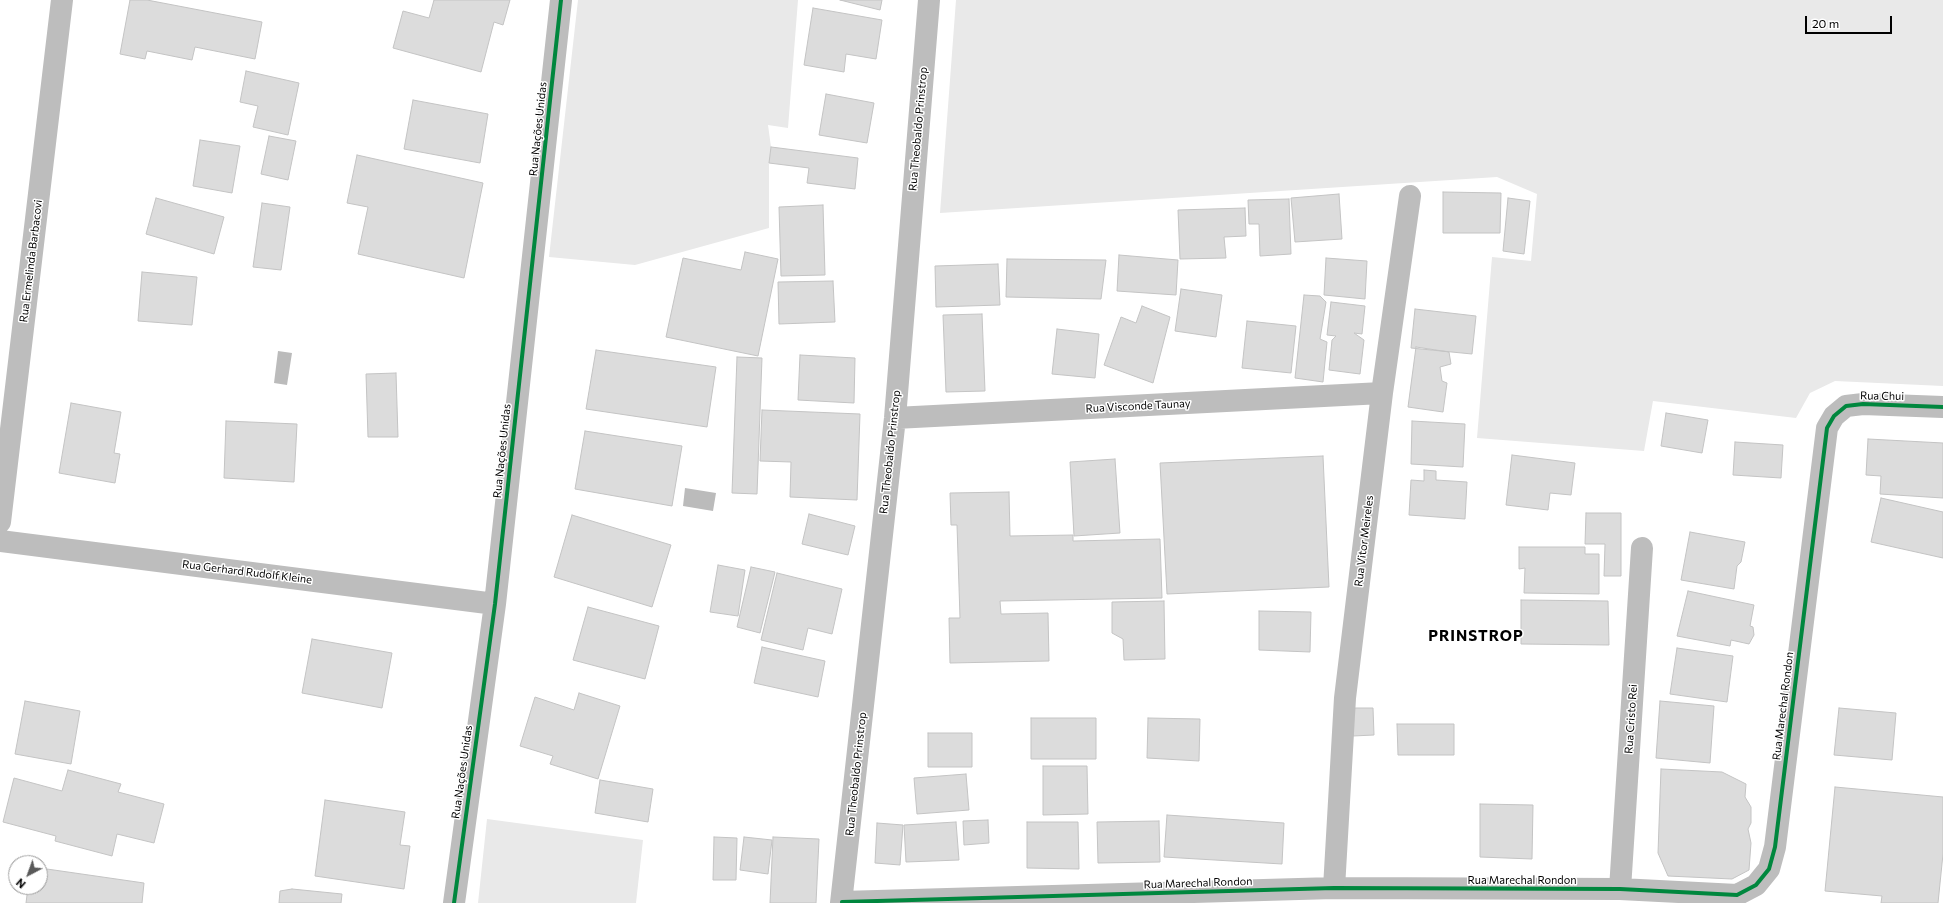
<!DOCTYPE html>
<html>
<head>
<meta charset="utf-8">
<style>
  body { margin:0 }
  #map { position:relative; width:1943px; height:903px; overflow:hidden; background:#fff; font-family:Commissioner,sans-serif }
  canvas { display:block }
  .north { position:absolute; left:8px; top:855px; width:40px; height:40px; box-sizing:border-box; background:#fff; border:1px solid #999; border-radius:50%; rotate:221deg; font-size:11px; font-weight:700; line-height:16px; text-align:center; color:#000 }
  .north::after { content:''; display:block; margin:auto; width:14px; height:18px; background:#595959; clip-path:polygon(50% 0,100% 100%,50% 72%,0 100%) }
  .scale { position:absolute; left:1805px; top:16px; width:87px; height:18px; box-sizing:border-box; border:2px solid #000; border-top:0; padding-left:5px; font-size:12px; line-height:14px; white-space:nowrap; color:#000; -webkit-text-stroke:3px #fff; paint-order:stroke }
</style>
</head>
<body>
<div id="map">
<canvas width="1943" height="903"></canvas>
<div class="north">N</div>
<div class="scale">20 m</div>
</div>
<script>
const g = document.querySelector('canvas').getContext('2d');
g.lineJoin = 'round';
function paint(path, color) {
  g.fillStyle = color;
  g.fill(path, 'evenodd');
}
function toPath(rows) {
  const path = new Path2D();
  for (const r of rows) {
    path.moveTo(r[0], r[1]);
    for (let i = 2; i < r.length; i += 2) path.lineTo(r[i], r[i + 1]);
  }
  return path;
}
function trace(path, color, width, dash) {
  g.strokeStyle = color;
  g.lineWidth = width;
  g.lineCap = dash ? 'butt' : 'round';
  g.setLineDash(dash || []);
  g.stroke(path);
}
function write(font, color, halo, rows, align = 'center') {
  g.font = font + ' Commissioner,sans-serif';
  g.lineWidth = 3;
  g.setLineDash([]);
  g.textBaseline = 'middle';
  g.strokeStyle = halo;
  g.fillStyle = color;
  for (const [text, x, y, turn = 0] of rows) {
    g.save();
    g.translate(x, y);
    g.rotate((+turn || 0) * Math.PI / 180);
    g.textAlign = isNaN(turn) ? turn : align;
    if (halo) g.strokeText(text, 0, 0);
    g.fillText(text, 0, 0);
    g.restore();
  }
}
paint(toPath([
  [578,0,798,0,788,128,768,125,771,147,769,163,769,228,635,265,549,257],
  [956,0,1943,0,1943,386,1835,381,1810,393,1796,418,1653,401,1644,451,1477,438,1492,257,1531,261,1537,194,1497,177,940,213],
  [487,819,643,840,636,903,478,903]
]), '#e9e9e9');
paint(toPath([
  [278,351,292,353,287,385,274,383],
  [685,488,716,493,713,511,683,506]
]), '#bbb');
const building = toPath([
  [130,0,147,0,262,22,255,59,195,47,192,60,147,51,145,59,120,54,130,0],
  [434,0,510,0,503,25,494,22,481,72,393,48,403,11,429,18,434,0],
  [840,0,882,0,880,10,840,0],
  [813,8,882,20,876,59,846,54,844,72,804,65,813,8],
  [246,71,299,83,288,135,253,127,258,106,240,102,246,71],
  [826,94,874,103,867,143,819,135,826,94],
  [413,100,488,114,480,163,404,149,413,100],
  [269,136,296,141,288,180,261,174,269,136],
  [200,140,240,146,232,193,193,186,200,140],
  [771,147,858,158,855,189,807,183,809,168,769,163,771,147],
  [357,155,483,183,464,278,358,254,368,207,347,203,357,155],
  [1443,192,1501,193,1500,233,1443,233,1443,192],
  [1339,194,1342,239,1295,242,1291,198,1339,194],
  [156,198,224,217,214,254,146,234,156,198],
  [1508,198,1530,201,1524,254,1503,251,1508,198],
  [1289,199,1291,254,1260,256,1259,224,1249,224,1248,200,1289,199],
  [262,203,290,207,281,270,253,267,262,203],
  [823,205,825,275,781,276,779,207,823,205],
  [1245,208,1246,236,1224,237,1226,258,1180,259,1178,210,1245,208],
  [745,252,778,259,758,356,666,337,683,258,741,270,745,252],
  [1119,255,1178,260,1176,295,1117,291,1119,255],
  [1326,258,1367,261,1365,299,1324,295,1326,258],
  [1007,259,1106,260,1101,299,1006,297,1007,259],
  [998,264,1000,305,936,307,935,266,998,264],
  [142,272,197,277,192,325,138,321,142,272],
  [833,281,835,322,779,324,778,282,833,281],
  [1181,289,1222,295,1216,337,1175,331,1181,289],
  [1304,295,1320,296,1326,302,1320,339,1327,342,1323,382,1295,378,1304,295],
  [1331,302,1365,306,1362,334,1354,333,1364,340,1360,374,1329,370,1332,340,1336,336,1327,335,1331,302],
  [1142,306,1170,317,1153,383,1104,365,1121,317,1136,323,1142,306],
  [1415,309,1476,316,1472,354,1411,348,1415,309],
  [982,314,985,391,946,392,943,315,982,314],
  [1247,321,1296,326,1291,373,1242,368,1247,321],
  [1057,329,1099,334,1095,378,1052,374,1057,329],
  [1416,347,1449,352,1451,364,1440,367,1442,381,1447,383,1443,412,1408,407,1416,347],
  [596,350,716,367,707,427,586,409,596,350],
  [800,355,855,358,854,403,798,400,800,355],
  [737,357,762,358,757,494,732,493,737,357],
  [396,373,398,437,368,437,366,374,396,373],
  [71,403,121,412,114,453,120,454,115,483,59,473,71,403],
  [762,410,860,414,857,500,790,497,791,462,760,461,762,410],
  [1666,413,1708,420,1702,453,1661,446,1666,413],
  [226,421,297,424,294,482,224,478,226,421],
  [1412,421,1465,424,1463,467,1411,464,1412,421],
  [585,431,682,446,672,506,575,489,585,431],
  [1868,439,1943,443,1943,498,1880,494,1881,476,1866,475,1868,439],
  [1735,442,1783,445,1781,478,1733,475,1735,442],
  [1512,455,1575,463,1571,495,1550,493,1548,510,1506,505,1512,455],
  [1323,456,1329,587,1167,594,1160,463,1323,456],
  [1115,459,1120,533,1074,536,1070,462,1115,459],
  [1424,470,1436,471,1436,480,1467,482,1465,519,1409,515,1411,480,1424,481,1424,470],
  [1009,492,1010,536,1073,535,1073,541,1160,539,1162,598,1000,601,1001,614,1048,613,1049,661,950,663,949,618,960,618,957,525,951,525,950,493,1009,492],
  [1881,498,1943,512,1943,558,1871,542,1881,498],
  [1586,513,1621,513,1621,576,1604,576,1605,544,1585,544,1586,513],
  [809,514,855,526,848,555,802,544,809,514],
  [572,515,671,545,652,607,554,577,572,515],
  [1690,532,1745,542,1741,562,1737,566,1734,589,1681,580,1690,532],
  [1519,547,1585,547,1585,554,1599,554,1599,594,1524,593,1525,568,1519,569,1519,547],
  [718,565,745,570,738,616,710,612,718,565],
  [751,567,775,572,760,633,737,627,751,567],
  [777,573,842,589,832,634,808,628,803,650,761,640,777,573],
  [1688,591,1754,605,1750,626,1753,627,1754,635,1749,644,1731,640,1730,646,1677,636,1688,591],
  [1521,600,1608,601,1609,645,1521,644,1521,600],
  [1164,601,1165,659,1124,660,1123,639,1112,633,1112,602,1164,601],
  [588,607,659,626,645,679,573,660,588,607],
  [1259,611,1311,612,1310,652,1259,650,1259,611],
  [312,639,392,653,382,708,302,693,312,639],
  [762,647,825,661,818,697,754,683,762,647],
  [1677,648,1733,656,1727,702,1670,694,1677,648],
  [579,693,620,706,598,779,550,764,553,756,520,746,535,697,574,710,579,693],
  [25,701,80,711,71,764,15,754,25,701],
  [1660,701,1714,706,1710,763,1656,758,1660,701],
  [1352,708,1373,708,1374,735,1353,736,1352,708],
  [1839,708,1896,713,1892,760,1834,755,1839,708],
  [1031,718,1096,718,1096,759,1031,759,1031,718],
  [1148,718,1200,719,1199,761,1147,758,1148,718],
  [1397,724,1454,724,1454,755,1398,755,1397,724],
  [928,733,972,733,972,767,928,767,928,733],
  [1043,766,1087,766,1088,814,1043,815,1043,766],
  [1661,769,1722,772,1746,784,1745,797,1751,807,1751,823,1748,829,1751,843,1749,870,1732,879,1668,876,1658,853,1661,769],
  [68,770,121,784,118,792,164,804,154,843,117,834,112,856,55,841,56,836,3,822,14,778,62,791,68,770],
  [966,774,969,810,917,814,914,778,966,774],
  [600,780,653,789,648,822,595,813,600,780],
  [1835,787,1943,797,1943,854,1938,903,1881,903,1882,896,1825,891,1835,787],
  [325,800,405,812,400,845,410,846,404,889,315,876,325,800],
  [1480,804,1533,805,1532,859,1480,857,1480,804],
  [1167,815,1284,823,1282,864,1164,857,1167,815],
  [988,820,989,843,964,845,963,821,988,820],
  [1159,821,1160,862,1098,863,1097,822,1159,821],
  [956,822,959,860,906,862,904,825,956,822],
  [1027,822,1078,822,1079,869,1027,868,1027,822],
  [877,823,903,825,900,865,875,863,877,823],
  [714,837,737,838,736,880,713,880,714,837],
  [744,837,772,840,768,874,740,870,744,837],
  [773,837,819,839,816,903,770,903,773,837],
  [40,868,144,883,142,903,26,903,28,887,40,887,40,868],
  [292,889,342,894,341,903,279,903,280,891,292,889]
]);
paint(building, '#dcdcdc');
trace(building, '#c4c4c4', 1);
trace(toPath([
  [895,418,1382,393],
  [0,522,62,0],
  [0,541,495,604],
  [1334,888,1345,698,1382,393,1410,196],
  [1620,889,1642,548],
  [842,902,1334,888,1620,889,1737,895,1756,885,1769,869,1775,847,1827,428,1834,416,1846,406,1863,404,1943,407],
  [454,903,495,604,561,0],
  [841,903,895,418,929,0]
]), '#bdbdbd', 22);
trace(toPath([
  [842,902,1334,888,1620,889,1737,895,1756,885,1769,869,1775,847,1827,428,1834,416,1846,406,1863,404,1943,407],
  [454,903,495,604,561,0]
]), '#00873e', 4);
write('11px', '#000', '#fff', [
  ["Rua Nações Unidas",538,129,-84],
  ["Rua Theobaldo Prinstrop",918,129,-85],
  ["Rua Ermelinda Barbacovi",31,261,-83],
  ["Rua Chui",1882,396,1],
  ["Rua Visconde Taunay",1138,406,-3],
  ["Rua Nações Unidas",502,451,-84],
  ["Rua Theobaldo Prinstrop",890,452,-84],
  ["Rua Vitor Meireles",1364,541,-83],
  ["Rua Gerhard Rudolf Kleine",247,572,7],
  ["Rua Marechal Rondon",1783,706,-83],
  ["Rua Cristo Rei",1631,719,-86],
  ["Rua Nações Unidas",462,772,-82],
  ["Rua Theobaldo Prinstrop",856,774,-84],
  ["Rua Marechal Rondon",1522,880],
  ["Rua Marechal Rondon",1198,883,-2]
]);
g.letterSpacing = '1px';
write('bold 15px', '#000', '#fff', [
  ["PRINSTROP",1476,636]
]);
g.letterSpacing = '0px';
</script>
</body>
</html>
